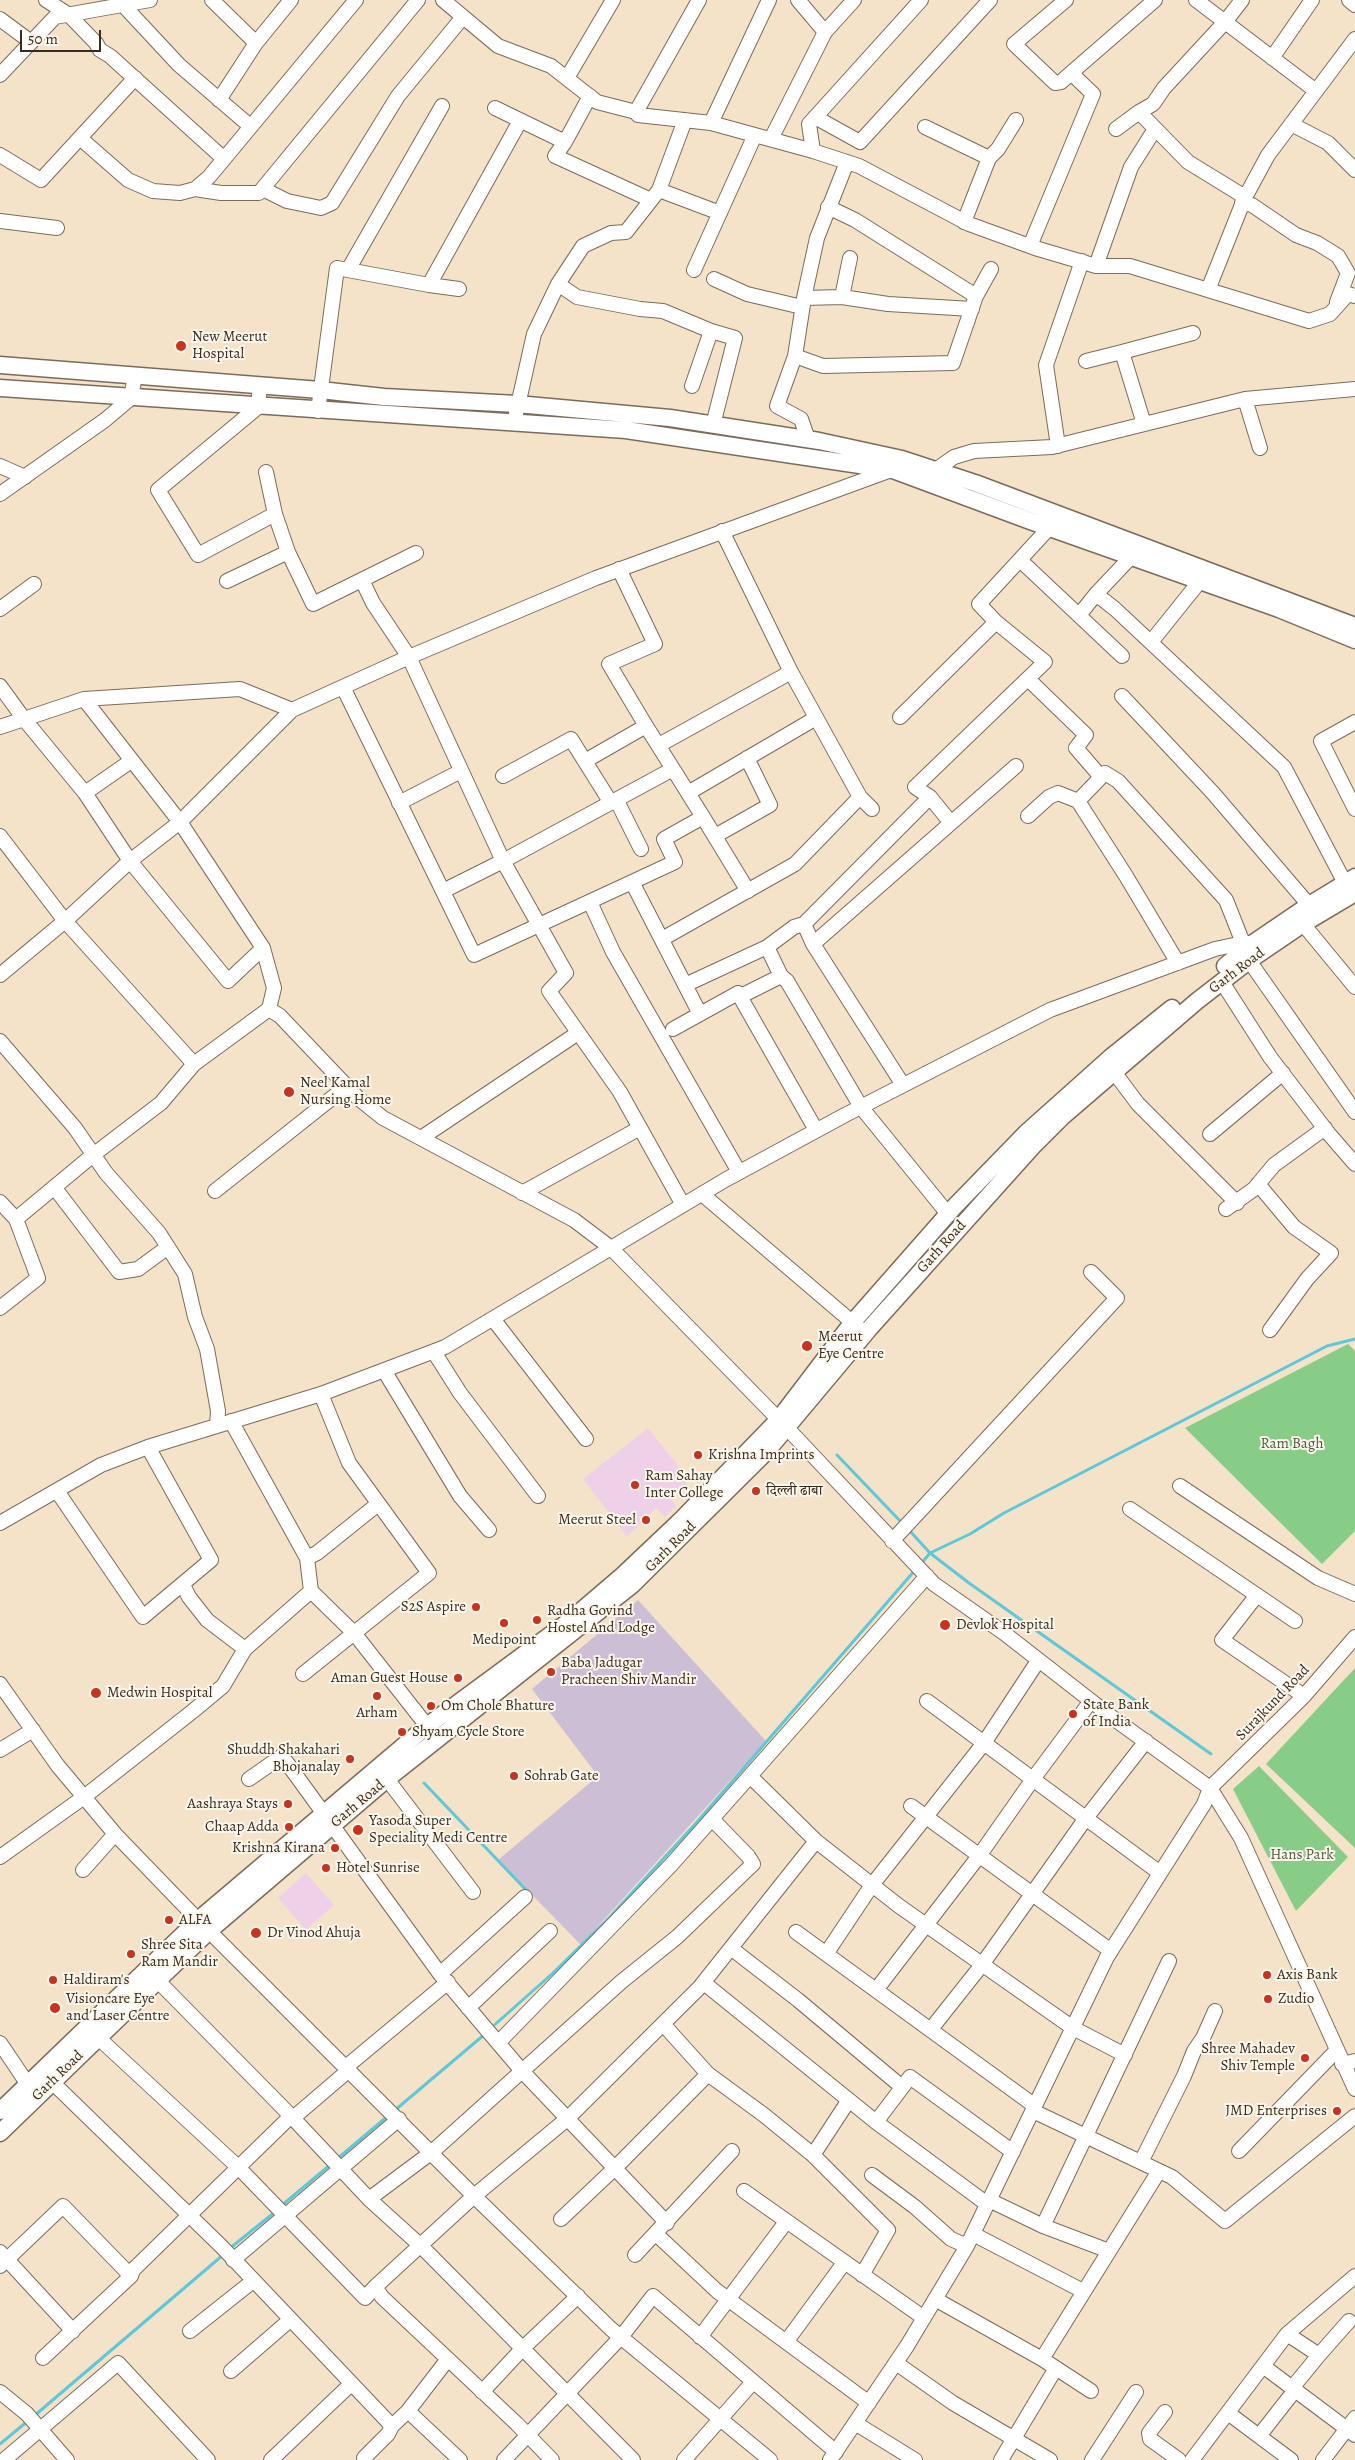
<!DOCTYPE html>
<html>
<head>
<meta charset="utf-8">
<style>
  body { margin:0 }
  #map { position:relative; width:1355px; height:2460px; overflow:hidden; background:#f5e3c9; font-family:Alegreya,serif }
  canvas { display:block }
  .scale { position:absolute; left:20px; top:30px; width:81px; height:22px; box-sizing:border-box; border:2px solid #3b2a1e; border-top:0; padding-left:6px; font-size:15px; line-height:18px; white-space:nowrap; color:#3b2a1e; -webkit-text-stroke:4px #fbf7ec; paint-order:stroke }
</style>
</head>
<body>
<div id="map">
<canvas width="1355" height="2460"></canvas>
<div class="scale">50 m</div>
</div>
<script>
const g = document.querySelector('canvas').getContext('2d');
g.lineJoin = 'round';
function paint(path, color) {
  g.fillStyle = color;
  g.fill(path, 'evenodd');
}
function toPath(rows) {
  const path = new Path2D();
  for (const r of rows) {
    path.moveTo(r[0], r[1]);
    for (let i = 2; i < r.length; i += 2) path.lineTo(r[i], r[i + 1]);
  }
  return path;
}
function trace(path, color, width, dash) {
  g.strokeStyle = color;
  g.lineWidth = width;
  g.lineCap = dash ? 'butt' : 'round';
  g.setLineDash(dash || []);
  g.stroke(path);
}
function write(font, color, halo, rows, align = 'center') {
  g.font = font + ' Alegreya,"Noto Serif Devanagari",serif';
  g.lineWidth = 4;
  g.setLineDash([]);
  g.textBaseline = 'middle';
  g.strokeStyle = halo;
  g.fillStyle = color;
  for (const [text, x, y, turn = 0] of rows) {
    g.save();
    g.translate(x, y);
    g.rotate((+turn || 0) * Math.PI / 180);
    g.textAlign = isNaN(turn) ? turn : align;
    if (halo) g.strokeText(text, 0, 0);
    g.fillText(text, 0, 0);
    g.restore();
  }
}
paint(toPath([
  [648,1428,689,1480,670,1497,676,1506,665,1517,656,1508,627,1537,583,1479],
  [306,1873,334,1905,306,1930,278,1898]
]), '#eed0e8');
paint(toPath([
  [638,1600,766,1741,581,1945,498,1860,598,1776,532,1689]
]), '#ccbed4');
paint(toPath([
  [1348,1344,1355,1351,1355,1531,1322,1564,1185,1428],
  [1355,1668,1355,1848,1266,1764],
  [1259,1766,1348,1857,1296,1911,1233,1789]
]), '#88cd87');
trace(toPath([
  [837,1455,903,1524],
  [909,1530,930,1553,969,1583,1211,1754],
  [920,1565,930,1553,970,1534,1004,1513,1327,1346,1355,1339],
  [424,1783,527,1891],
  [491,2028,553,1973,608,1919,697,1822,916,1569],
  [394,2111,485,2034],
  [337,2159,389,2115],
  [281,2206,330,2165],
  [229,2249,275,2212],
  [34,2416,223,2255],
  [0,2444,29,2420]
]), '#5ec8d8', 3);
const minor = toPath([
  [46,0,69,15,96,43,100,50,110,56,223,158],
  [212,0,256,43],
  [443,0,498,46,551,66,597,102,636,112,638,115,711,123,813,151,859,166,969,224,1035,248,1096,266,1130,266,1309,321,1330,314,1348,294,1355,296],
  [798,0,825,32],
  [1196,0,1316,91],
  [1349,0,1355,5],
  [124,6,179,65,250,126],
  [0,19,31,42],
  [1272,58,1312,0],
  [1071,73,1155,0],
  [0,75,55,17,150,0],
  [567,78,613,0],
  [219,100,256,43,291,0],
  [495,108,565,142,555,156,651,200],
  [636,112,699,0],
  [1139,112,1153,104,1164,88,1225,22,1242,0],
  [815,117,860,142,990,0],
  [711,123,769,0],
  [1291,124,1328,143,1355,170],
  [925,127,989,158,964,222],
  [1116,129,1139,112,1188,162,1245,197,1208,290],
  [80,138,128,180,153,191,180,193,195,189,221,193,259,193,418,0],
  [771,139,825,32,854,0],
  [565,142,590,96],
  [813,151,809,124,921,0],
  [0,155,41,180,135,78],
  [989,158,998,149,1016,120],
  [195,189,209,177,356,0],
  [263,189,287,201,321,208,332,203,398,96,463,17],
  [659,190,720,213],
  [828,207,855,220,976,296],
  [0,221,57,228],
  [1030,246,1093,94,1071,73,1061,82,1055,83,1014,44,1066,0],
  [1096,266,1131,167,1155,129],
  [348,270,442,106],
  [694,270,755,135],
  [714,279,747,294,802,307],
  [558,284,577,297,640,309,663,311,711,331,692,386],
  [429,285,459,289],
  [842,297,850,258],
  [804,298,842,297,888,304,972,309],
  [1337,302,1348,273,1338,256,1317,243,1296,235,1252,205,1242,203,1268,155,1355,39],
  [711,331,735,338,713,425],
  [795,356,823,366,953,363,976,296,991,269],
  [1086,361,1122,352],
  [260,385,258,407,158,490,198,555,275,514],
  [1245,399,1260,448],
  [318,411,337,268,429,285,520,121],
  [514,423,534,334,558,284,583,246,611,233,626,232,659,190,685,120],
  [1144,424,1122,352,1193,333],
  [808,439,801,419,777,406,795,356,804,298,817,238,847,162],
  [1058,446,1046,365,1082,261],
  [0,466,25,477],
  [266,472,275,514,288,552,313,604,416,553],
  [934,478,937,469,954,457,974,451,1052,447,1245,399,1355,389],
  [0,494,105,420,131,398,135,375],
  [1020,560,1122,656],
  [362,580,373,603,409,657,503,861,443,891],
  [227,581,288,552],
  [1096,594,1131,557],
  [0,609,34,584],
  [1080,614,1096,594,1115,609,1284,767,1345,883],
  [1151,642,1200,581],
  [1028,679,1086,735,1076,748,1101,777],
  [0,686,24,719,84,699,240,689,292,710],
  [343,687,474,955,539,925,632,882,675,862,664,839,703,817,673,769,503,861,566,973,549,991,620,1092,683,1205],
  [1122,696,1213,793,1309,905],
  [900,717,996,622,979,604,1049,528],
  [1355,722,1321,741,1355,809],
  [646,726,673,769],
  [0,727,24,719,85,793],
  [659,745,791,672,722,531],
  [131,761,85,793,130,861,180,822,292,710,409,657,596,578,894,469],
  [585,761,646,726,609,664,655,644,619,569],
  [503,776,571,739,611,803,617,801,641,849],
  [688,793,816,718],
  [860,797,872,809],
  [930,797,951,823],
  [1078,801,1105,773,1118,781,1226,900,1243,943],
  [399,803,461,771],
  [1028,816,1049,797,1058,793,1078,801,1126,876,1178,963],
  [703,817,748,891],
  [0,836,65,921,194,1064],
  [715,836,770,805,747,758],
  [632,882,700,1014],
  [590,902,613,952,739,1172],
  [1303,924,1355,987],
  [662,939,795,864,860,797,791,672],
  [813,944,804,924,930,797,915,787,1045,662,996,622],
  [767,947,781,976,787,981,861,1107,948,1214],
  [263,948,274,988,269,1009],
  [1243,952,1355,1112],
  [0,975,65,921,130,861,228,981,263,948,180,822,84,699],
  [1222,982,1270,1057,1329,1134,1355,1164],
  [685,985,767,947,794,927,804,924],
  [738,993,741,996,781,976],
  [673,1029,738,993,816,1130],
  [0,1041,75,1128,106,1173,159,1233,185,1274,195,1317,207,1349,218,1411,217,1425],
  [1114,1072,1138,1104,1237,1203],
  [903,1085,813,944,1016,766],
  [1210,1134,1283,1073],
  [421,1138,578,1033],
  [1258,1184,1294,1227,1331,1253,1307,1279,1270,1330],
  [54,1187,119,1272,138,1269,168,1247],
  [215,1191,347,1086],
  [522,1193,640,1128],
  [702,1194,859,1328],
  [0,1202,16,1219,93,1155,161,1103,194,1064,269,1009,280,1016,358,1098,383,1118,574,1220,611,1248,787,1428,934,1584,1004,1633,1113,1718,1210,1788,1241,1838,1355,2089],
  [1226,1209,1254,1189,1274,1165,1325,1128],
  [0,1308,38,1278,16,1219],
  [493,1319,586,1439],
  [434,1352,460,1393,538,1496],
  [385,1372,460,1496,489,1530],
  [231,1421,307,1558,311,1591,354,1633,427,1726],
  [1180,1486,1318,1578,1355,1594],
  [57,1491,143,1617,211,1560,148,1447],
  [1130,1509,1295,1621],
  [0,1523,101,1465,148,1447,321,1394,445,1347,725,1180,845,1115,1050,1010,1215,949,1243,943,1253,943,1256,945],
  [892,1541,1117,1298,1091,1272],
  [307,1558,317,1553,378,1504],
  [183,1585,189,1597,207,1620,245,1649],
  [1257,1595,1222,1640,1304,1696],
  [303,1674,429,1573,349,1463,321,1394],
  [0,1684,58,1766,115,1834,198,1920],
  [927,1701,1160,1873],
  [0,1750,33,1730],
  [751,1777,816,1841,899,1906,1073,2028,1125,2055],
  [249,1779,282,1756,440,1974,482,2024,522,2071,667,2223],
  [387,1779,473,1892],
  [911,1806,1111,1951],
  [0,1857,84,1797,193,1711,223,1686,245,1649,311,1591],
  [83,1870,115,1834],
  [209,1931,474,2196,611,2329,770,2460],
  [796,1932,1035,2106],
  [732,1949,798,2000,902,2087],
  [826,1954,872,1885,984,1743,1038,1661],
  [440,1974,525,1897],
  [158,1981,291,2116,369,2199,421,2246,633,2460],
  [704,1983,876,2122,987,2204],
  [876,1990,979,1856,1033,1779,1091,1701],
  [468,2008,550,1931],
  [663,2024,708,2074,764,2115,813,2155,888,2230,862,2275],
  [931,2029,981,1966,1086,1818,1146,1741],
  [91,2031,238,2167,365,2298,375,2287],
  [0,2043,33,2092],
  [498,2043,671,1865,927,1576],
  [1342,2064,1355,2061],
  [346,2067,448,1982],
  [52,2082,222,2247,392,2426,408,2411,460,2460],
  [1033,2111,1172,2177,1225,2221,1355,2116],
  [293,2118,349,2070],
  [876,2122,910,2077,1013,2152],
  [1239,2151,1336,2051],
  [813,2155,849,2100],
  [1141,2162,1184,2076,1194,2051,1203,2038,1215,2011],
  [872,2175,915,2207,951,2239,967,2246],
  [744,2191,924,2318],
  [369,2199,432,2152,621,1982,677,1937,753,1864,748,1856,712,1819],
  [989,2200,1043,2226,1109,2251],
  [561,2219,615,2168,708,2074],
  [1043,2226,1169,1961],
  [656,2234,717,2291,869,2403],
  [973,2234,1083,2291],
  [0,2252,73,2331],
  [635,2255,732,2151],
  [233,2260,399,2119],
  [0,2266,63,2206,131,2276],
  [935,2299,1042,2359,1091,2391],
  [190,2331,253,2281],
  [1287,2334,1319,2355,1292,2388],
  [700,2337,786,2222],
  [786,2342,844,2263],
  [1319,2355,1349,2321],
  [43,2358,131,2276,133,2270,291,2116],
  [1042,2359,1159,2171],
  [896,2363,953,2403,1050,2460],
  [1263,2366,1355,2435],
  [231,2371,290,2320],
  [0,2392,27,2414,67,2460],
  [482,2392,523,2348,578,2296],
  [408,2411,448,2359],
  [1165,2412,1149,2433,1150,2439,1179,2460],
  [1228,2413,1291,2460],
  [855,2423,915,2460],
  [1259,2436,1295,2390],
  [364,2458,388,2434,392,2426],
  [4,2460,118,2363,208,2460],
  [271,2460,351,2384],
  [504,2460,621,2337,653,2296,836,2452],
  [552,2460,517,2424,382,2297,375,2287,474,2196,567,2119,699,1988,816,1841],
  [684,2460,753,2382],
  [830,2460,907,2346,967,2246,1107,1957,1204,1804,1210,1788,1304,1696,1355,1637],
  [1001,2460,1056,2368],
  [1092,2460,1136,2392],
  [1192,2460,1287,2334,1355,2276],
  [1323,2460,1355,2418]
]);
const major = toPath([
  [0,365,320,390,384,397,517,404,670,418,819,441,902,459,975,483,1355,626],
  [0,388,626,430,893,470,1033,522,1279,609,1355,640],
  [1225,966,1253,943,1309,905,1355,877],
  [0,2111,198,1920,427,1726,568,1622,623,1575,680,1521,779,1419,852,1323,954,1207,1026,1133,1111,1057,1172,1008],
  [0,2133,209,1931,387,1779,632,1585,766,1452,869,1329,1034,1145,1062,1117,1197,1001,1250,960,1303,924,1355,893]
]);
trace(minor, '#7c6b5a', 16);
trace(major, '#7c6b5a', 19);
trace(minor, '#fff', 14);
trace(major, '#fff', 16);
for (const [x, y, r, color] of [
  [181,346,6,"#c8321e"],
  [289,1092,6,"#c8321e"],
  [807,1346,6,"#c8321e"],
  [698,1455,5,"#c8321e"],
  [635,1485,5,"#c8321e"],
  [756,1491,5,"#c8321e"],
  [646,1520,5,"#c8321e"],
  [476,1607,5,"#c8321e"],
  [537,1620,5,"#c8321e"],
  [504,1623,5,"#c8321e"],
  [945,1625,6,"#c8321e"],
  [551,1672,5,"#c8321e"],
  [458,1678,5,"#c8321e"],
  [96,1693,6,"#c8321e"],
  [377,1696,5,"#c8321e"],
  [431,1706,5,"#c8321e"],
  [1073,1714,5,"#c8321e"],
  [402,1732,5,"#c8321e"],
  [350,1759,5,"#c8321e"],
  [514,1776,5,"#c8321e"],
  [288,1804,5,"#c8321e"],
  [289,1827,5,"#c8321e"],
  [358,1830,6,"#c8321e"],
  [335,1848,5,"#c8321e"],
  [326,1868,5,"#c8321e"],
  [169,1920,5,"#c8321e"],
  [256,1933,6,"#c8321e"],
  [131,1954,5,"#c8321e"],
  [1267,1975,5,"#c8321e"],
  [53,1980,5,"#c8321e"],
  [1268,1999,5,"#c8321e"],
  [55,2008,6,"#c8321e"],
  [1305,2058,5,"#c8321e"],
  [1337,2111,5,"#c8321e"]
]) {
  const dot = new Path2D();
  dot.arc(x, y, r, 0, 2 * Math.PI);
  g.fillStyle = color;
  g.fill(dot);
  trace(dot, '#fbf7ec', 2);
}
write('15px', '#3b2a1e', '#fbf7ec', [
  ["New Meerut",192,337],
  ["Hospital",192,354],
  ["Neel Kamal",300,1083],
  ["Nursing Home",300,1100],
  ["Meerut",818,1337],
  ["Eye Centre",818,1354],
  ["Krishna Imprints",708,1455],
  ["Ram Sahay",645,1476],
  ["Inter College",645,1493],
  ["दिल्ली ढाबा",766,1491],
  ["Meerut Steel",636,1520,"right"],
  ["S2S Aspire",466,1607,"right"],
  ["Radha Govind",547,1611],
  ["Hostel And Lodge",547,1628],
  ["Devlok Hospital",956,1625],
  ["Medipoint",504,1640,"center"],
  ["Baba Jadugar",561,1663],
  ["Pracheen Shiv Mandir",561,1680],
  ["Aman Guest House",448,1678,"right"],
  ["Medwin Hospital",107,1693],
  ["State Bank",1083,1705],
  ["of India",1083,1722],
  ["Om Chole Bhature",441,1706],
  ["Arham",377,1713,"center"],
  ["Shyam Cycle Store",412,1732],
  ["Shuddh Shakahari",340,1750,"right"],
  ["Bhojanalay",340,1767,"right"],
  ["Sohrab Gate",524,1776],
  ["Aashraya Stays",278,1804,"right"],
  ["Yasoda Super",369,1821],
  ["Speciality Medi Centre",369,1838],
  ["Chaap Adda",279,1827,"right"],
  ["Krishna Kirana",325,1848,"right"],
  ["Hotel Sunrise",336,1868],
  ["ALFA",179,1920],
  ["Dr Vinod Ahuja",267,1933],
  ["Shree Sita",141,1945],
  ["Ram Mandir",141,1962],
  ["Axis Bank",1277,1975],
  ["Haldiram's",63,1980],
  ["Visioncare Eye",66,1999],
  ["and Laser Centre",66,2016],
  ["Zudio",1278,1999],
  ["Shree Mahadev",1295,2049,"right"],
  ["Shiv Temple",1295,2066,"right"],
  ["JMD Enterprises",1327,2111,"right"]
], 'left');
write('15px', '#3b2a1e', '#fbf7ec', [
  ["Garh Road",1237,971,-37],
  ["Garh Road",942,1247,-48],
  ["Garh Road",671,1547,-45],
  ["Surajkund Road",1273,1703,-46],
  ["Garh Road",358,1804,-40],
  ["Garh Road",58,2076,-44]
]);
write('15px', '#525b3e', '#fbf7ec', [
  ["Ram Bagh",1292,1444],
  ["Hans Park",1302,1855]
]);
</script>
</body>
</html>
